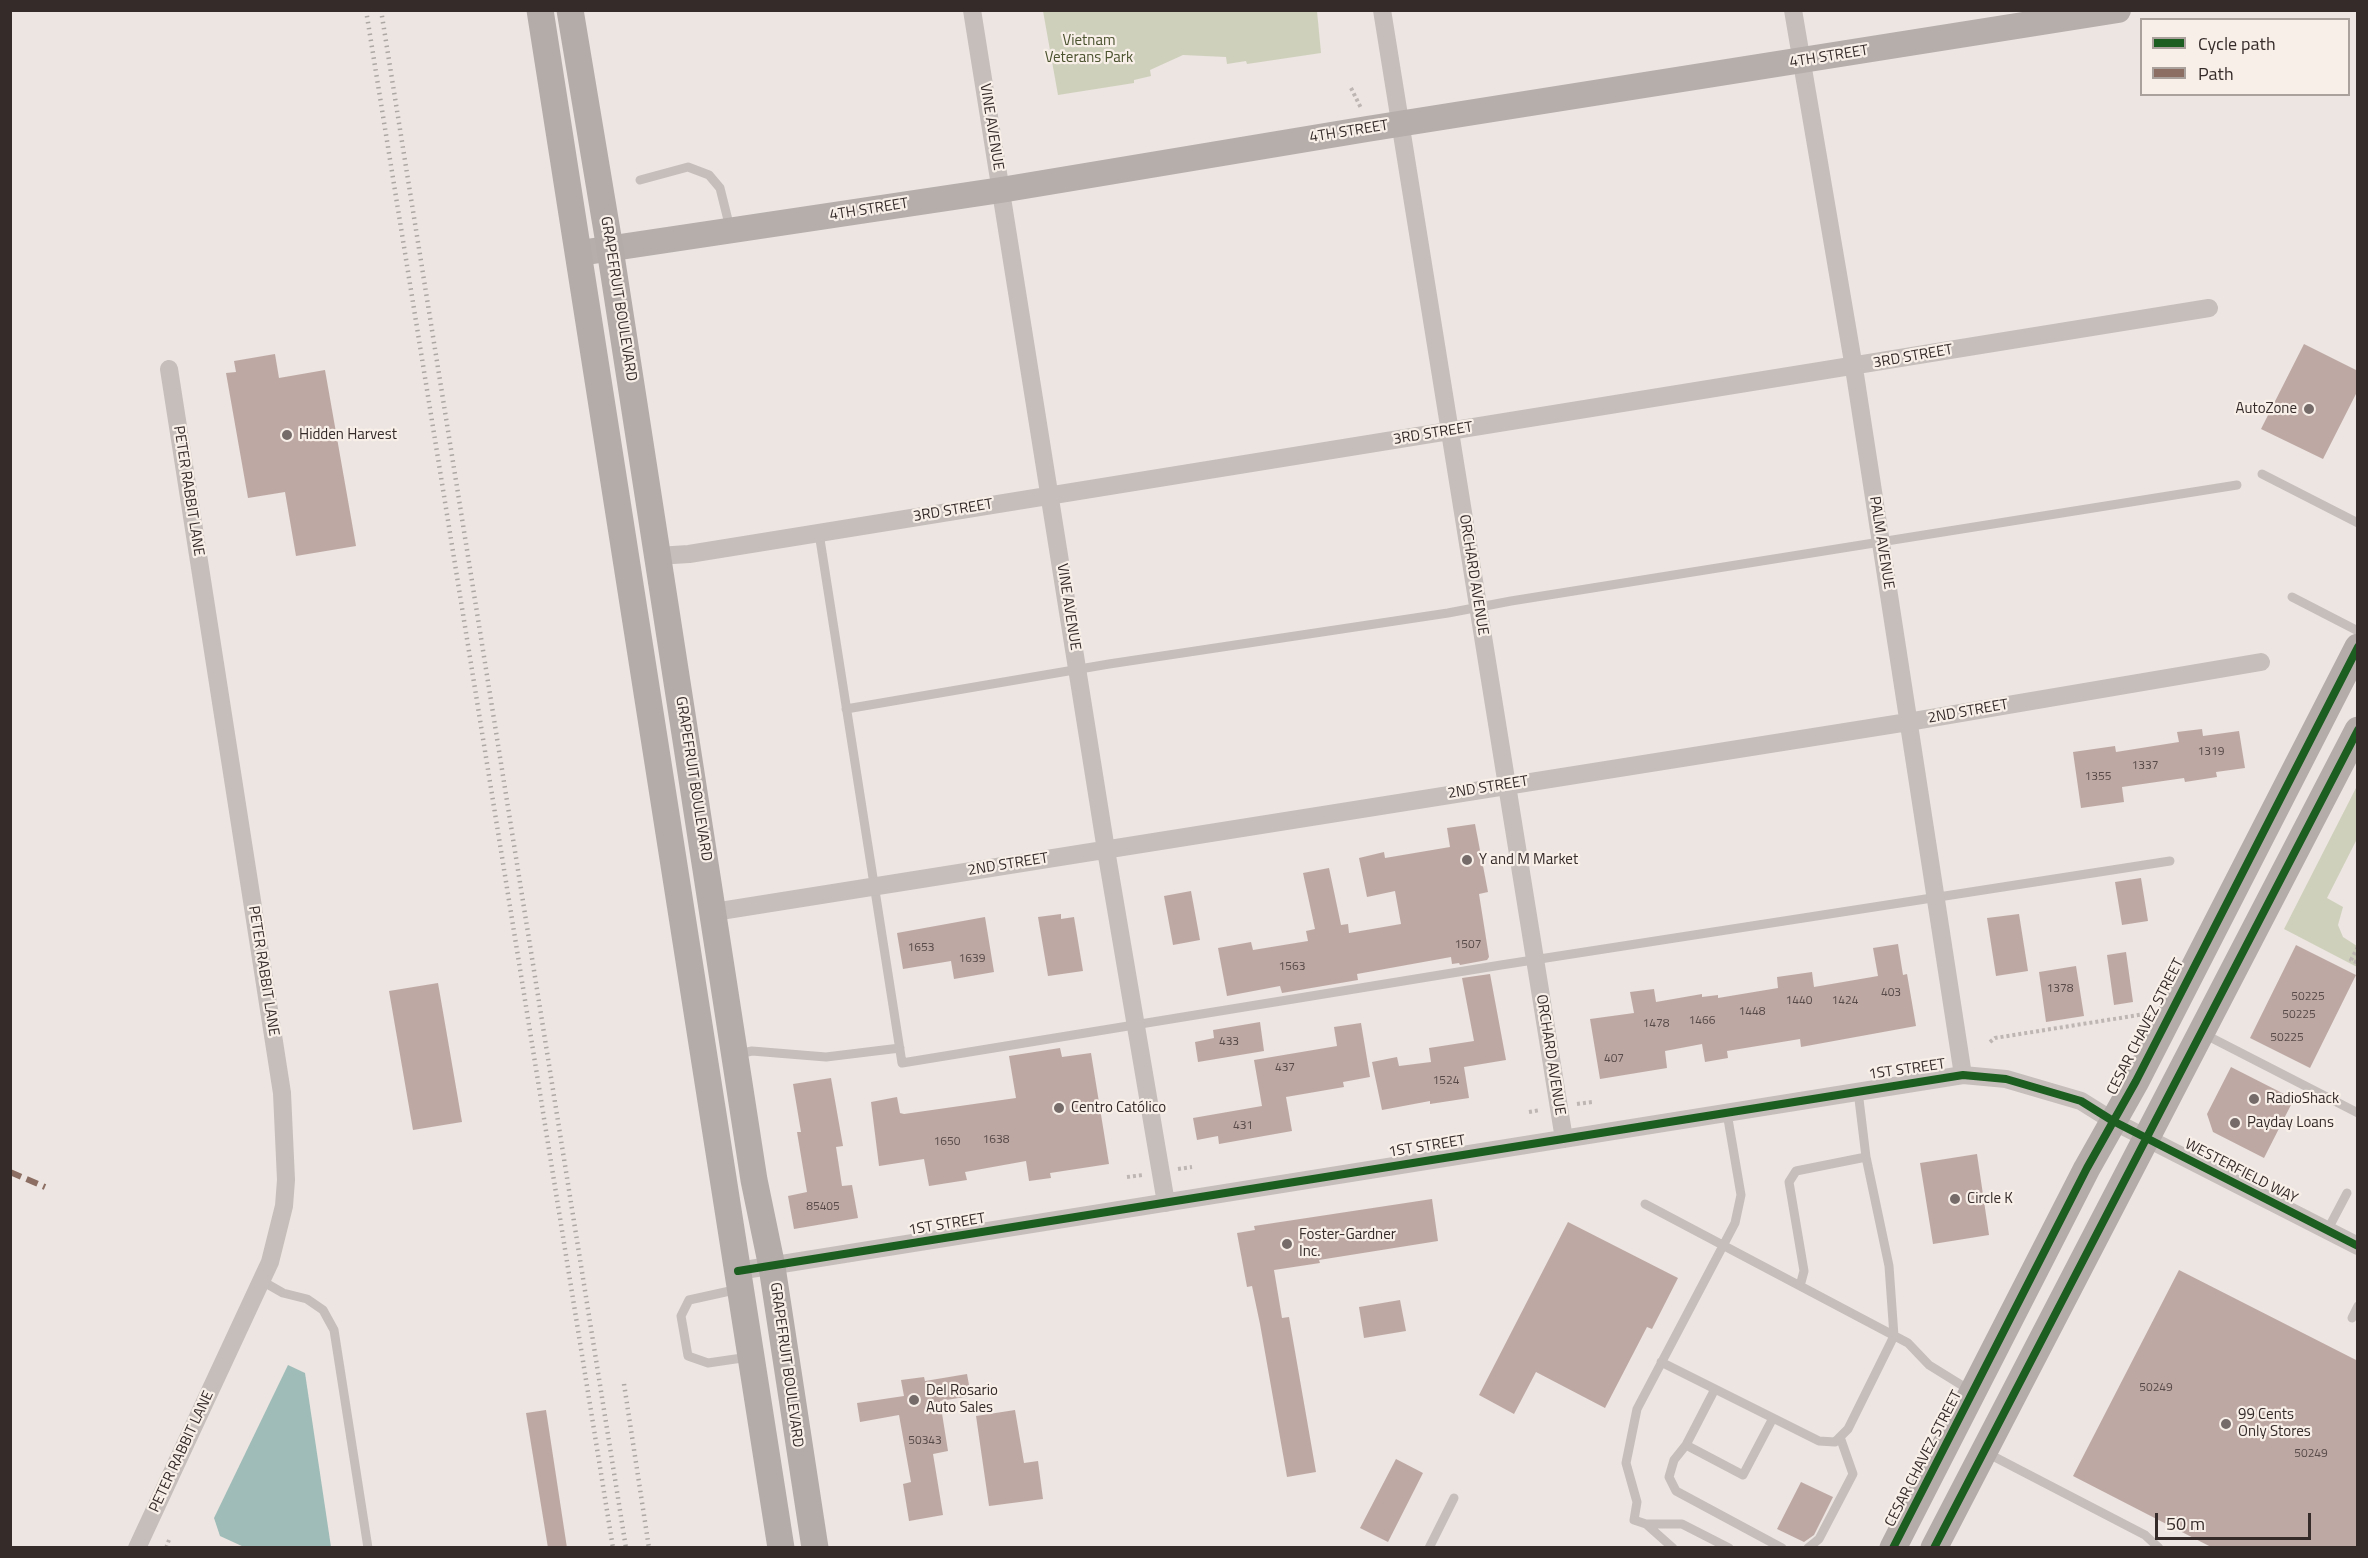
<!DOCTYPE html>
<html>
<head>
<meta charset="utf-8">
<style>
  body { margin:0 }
  #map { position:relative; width:2368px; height:1558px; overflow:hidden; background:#ece5e1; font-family:"Titillium Web",sans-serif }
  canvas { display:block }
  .frame { position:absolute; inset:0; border:12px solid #352b29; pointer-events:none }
  .legend { position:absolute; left:2140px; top:18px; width:210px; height:78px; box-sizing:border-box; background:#f8efe9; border:2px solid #aaa19c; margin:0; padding:8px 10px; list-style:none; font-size:18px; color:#352b29 }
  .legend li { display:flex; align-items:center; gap:12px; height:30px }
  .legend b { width:30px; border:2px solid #aaa19c }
  .scale { position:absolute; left:2155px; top:1513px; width:156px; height:27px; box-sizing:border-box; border:3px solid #352b29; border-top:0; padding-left:8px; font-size:18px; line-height:21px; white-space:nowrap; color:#352b29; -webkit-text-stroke:4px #f8efe9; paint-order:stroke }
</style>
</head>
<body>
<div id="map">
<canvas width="2368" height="1558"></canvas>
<div class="frame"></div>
<ul class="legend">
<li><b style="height:8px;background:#1b5e20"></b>Cycle path</li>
<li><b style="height:8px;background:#8d6e63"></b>Path</li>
</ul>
<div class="scale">50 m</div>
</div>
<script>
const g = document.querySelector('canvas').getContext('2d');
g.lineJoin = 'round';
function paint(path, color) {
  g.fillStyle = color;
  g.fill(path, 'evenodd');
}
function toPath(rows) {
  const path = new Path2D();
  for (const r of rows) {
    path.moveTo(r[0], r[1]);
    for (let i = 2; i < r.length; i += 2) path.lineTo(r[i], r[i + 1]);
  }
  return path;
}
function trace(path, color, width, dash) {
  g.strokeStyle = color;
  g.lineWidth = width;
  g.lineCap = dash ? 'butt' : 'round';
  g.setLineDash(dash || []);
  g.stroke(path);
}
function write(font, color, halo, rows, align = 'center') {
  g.font = font + ' "Titillium Web",sans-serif';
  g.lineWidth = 4.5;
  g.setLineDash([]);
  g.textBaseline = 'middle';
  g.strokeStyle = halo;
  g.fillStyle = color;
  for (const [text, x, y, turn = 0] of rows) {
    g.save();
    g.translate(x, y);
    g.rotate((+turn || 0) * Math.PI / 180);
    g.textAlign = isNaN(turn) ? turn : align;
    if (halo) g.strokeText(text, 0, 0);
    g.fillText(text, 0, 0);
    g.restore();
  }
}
paint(toPath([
  [1043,11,1317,11,1321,53,1247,64,1246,61,1227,64,1226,57,1183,55,1150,70,1151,76,1134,80,1134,83,1058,95],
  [2357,786,2357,839,2327,898,2343,907,2338,925,2343,937,2357,946,2357,967,2284,929]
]), '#cfd0bc');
paint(toPath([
  [288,1365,305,1373,331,1547,244,1547,220,1536,214,1518]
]), '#9fbcb8');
paint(toPath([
  [2304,344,2358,371,2358,390,2323,459,2261,429],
  [275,354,279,378,325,370,356,546,296,556,285,492,248,498,226,373,236,372,234,361],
  [2202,729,2203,736,2239,731,2245,768,2216,772,2217,777,2185,782,2184,778,2122,787,2124,802,2081,808,2073,752,2115,746,2116,752,2179,742,2177,732],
  [1475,824,1488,892,1479,894,1489,957,1487,960,1460,965,1459,963,1452,964,1451,957,1357,974,1358,980,1282,993,1280,986,1227,996,1218,948,1251,942,1253,950,1308,941,1306,931,1315,929,1303,873,1329,868,1341,925,1348,924,1349,933,1401,924,1395,891,1367,897,1359,858,1384,852,1385,858,1450,847,1447,828],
  [2141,878,2148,921,2122,925,2115,882],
  [1191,891,1200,940,1173,945,1164,896],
  [1061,914,1061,919,1074,917,1083,971,1048,976,1038,917],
  [2019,914,2028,971,1996,976,1987,918],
  [985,917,994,972,954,979,951,961,903,969,897,933],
  [1898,944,1903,975,1907,974,1916,1026,1801,1047,1800,1039,1727,1051,1728,1058,1705,1062,1702,1044,1665,1051,1667,1068,1600,1079,1590,1019,1634,1013,1630,992,1654,989,1656,1002,1702,994,1702,997,1718,995,1718,998,1778,988,1777,977,1812,972,1814,987,1878,976,1873,948],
  [2296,945,2356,975,2310,1068,2250,1038],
  [2126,952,2133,1002,2114,1005,2107,955],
  [2076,966,2084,1016,2046,1022,2039,972],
  [1490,974,1506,1060,1464,1067,1469,1098,1430,1104,1430,1101,1382,1110,1372,1062,1397,1057,1399,1066,1431,1062,1429,1048,1474,1041,1462,978],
  [438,983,462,1122,413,1130,389,991],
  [1260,1022,1264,1051,1198,1062,1195,1042,1214,1038,1213,1030],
  [1361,1023,1370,1077,1343,1082,1344,1087,1286,1097,1292,1131,1219,1144,1218,1136,1197,1140,1193,1118,1262,1106,1254,1060,1337,1046,1334,1027],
  [1060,1048,1062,1057,1091,1053,1109,1164,1050,1173,1051,1178,1029,1181,1026,1161,965,1172,967,1180,929,1186,924,1159,879,1166,871,1102,897,1097,900,1113,904,1114,1016,1098,1009,1056],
  [2231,1067,2294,1099,2264,1158,2213,1132,2207,1114],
  [831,1078,843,1146,836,1147,842,1186,852,1185,858,1218,794,1229,788,1196,807,1192,797,1132,801,1132,793,1084],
  [1977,1154,1989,1235,1933,1244,1920,1163],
  [1432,1199,1438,1241,1319,1260,1320,1263,1274,1270,1282,1318,1289,1317,1316,1472,1287,1477,1260,1324,1252,1286,1247,1287,1237,1233,1255,1230,1254,1226],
  [1568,1222,1678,1278,1652,1329,1647,1327,1605,1408,1536,1372,1514,1414,1479,1395],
  [2179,1270,2358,1361,2358,1548,2213,1548,2073,1476],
  [1400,1300,1406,1331,1364,1338,1359,1307],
  [967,1374,971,1396,940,1401,948,1451,933,1454,943,1515,909,1521,903,1484,911,1482,899,1415,860,1422,857,1403,904,1396,901,1380,924,1377,925,1381],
  [546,1410,567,1548,548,1548,526,1413],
  [1015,1410,1024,1463,1038,1461,1043,1499,989,1506,976,1416],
  [1396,1459,1423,1473,1388,1542,1360,1528],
  [1801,1482,1833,1497,1814,1535,1804,1542,1777,1529]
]), '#bea8a4');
trace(toPath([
  [1351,88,1361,108],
  [2358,947,2351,960,2358,963],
  [1990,1042,1995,1038,2145,1014],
  [1577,1104,1592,1102],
  [1529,1112,1540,1110],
  [1178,1169,1192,1167],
  [1127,1177,1143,1175],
  [166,1548,169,1540]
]), '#bdb6b3', 4, [3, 3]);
trace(toPath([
  [640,180,688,167,709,175,720,188,730,228],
  [2262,474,2358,523],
  [819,533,902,1063,1501,965,2170,861],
  [2292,597,2358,631],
  [846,709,1109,664,1448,613,1511,601,2237,485],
  [2204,1034,2358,1113],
  [738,1054,752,1051,826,1057,900,1048],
  [1727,1113,1741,1195,1735,1223,1637,1409,1626,1463,1637,1502,1634,1520,1646,1524,1682,1524,1729,1548],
  [1645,1204,1908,1343,1929,1365,1971,1391],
  [2327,1231,2347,1193],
  [262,1281,283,1293,307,1299,323,1310,334,1330,368,1548],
  [1800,1286,1804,1271,1789,1182,1796,1171,1866,1157],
  [739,1289,689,1300,681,1316,688,1356,708,1363,749,1357],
  [2352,1318,2358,1306],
  [1661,1362,1819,1441,1835,1442,1848,1429,1894,1336,1889,1266,1866,1157,1858,1091],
  [1715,1389,1686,1445,1743,1475,1773,1418],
  [1686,1445,1674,1460,1669,1477,1676,1491,1782,1548],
  [1985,1452,2145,1535,2159,1548],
  [1646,1524,1673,1548],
  [1429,1548,1454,1498],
  [1808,1548,1819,1539,1853,1474,1840,1437]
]), '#c5beba', 9);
trace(toPath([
  [972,10,1106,850,1166,1203],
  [1382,10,1564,1139],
  [1793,10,1854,368,1963,1075],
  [657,556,689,554,2209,308],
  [714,912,1908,722,2261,662],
  [738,1271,1963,1075,2006,1079,2081,1101,2113,1121,2358,1246],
  [137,1548,270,1262,284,1206,286,1180,282,1093,169,369]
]), '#c5beba', 18);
trace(toPath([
  [580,253,1001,190,1367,129,2118,10]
]), '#b5aeab', 26);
trace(toPath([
  [540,10,781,1548],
  [570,10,610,249,754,1180,772,1267,815,1548],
  [1893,1548,2087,1168,2136,1081,2358,647],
  [1934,1548,2358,730]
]), '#b4aca9', 27);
trace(toPath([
  [366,10,613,1548],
  [381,10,626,1548],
  [624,1384,649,1548]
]), '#ada7a4', 4.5, [1.5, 4.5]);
trace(toPath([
  [10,1172,45,1187]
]), '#8d6e63', 6, [12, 6]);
trace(toPath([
  [738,1271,1963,1075,2006,1079,2081,1101,2113,1121,2358,1246],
  [1893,1548,2087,1168,2136,1081,2358,647],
  [1934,1548,2358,730]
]), '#1b5e20', 8);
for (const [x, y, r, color] of [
  [2309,409,6,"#756c69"],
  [287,435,6,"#756c69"],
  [1467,860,6,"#756c69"],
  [2254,1099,6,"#756c69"],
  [1059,1108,6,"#756c69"],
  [2235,1123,6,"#756c69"],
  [1955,1199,6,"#756c69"],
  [1287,1244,6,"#756c69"],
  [914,1400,6,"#756c69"],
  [2226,1424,6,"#756c69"]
]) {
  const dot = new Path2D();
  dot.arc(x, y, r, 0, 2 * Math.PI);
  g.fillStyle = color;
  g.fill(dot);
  trace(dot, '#f8efe9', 2);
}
write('12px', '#574a48', null, [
  ["1319",2211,752],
  ["1337",2145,766],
  ["1355",2098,777],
  ["1507",1468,945],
  ["1653",921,948],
  ["1639",972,959],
  ["1563",1292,967],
  ["1378",2060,989],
  ["403",1891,993],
  ["50225",2308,997],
  ["1440",1799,1001],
  ["1424",1845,1001],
  ["1448",1752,1012],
  ["50225",2299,1015],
  ["1466",1702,1021],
  ["1478",1656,1024],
  ["50225",2287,1038],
  ["433",1229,1042],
  ["407",1614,1059],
  ["437",1285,1068],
  ["1524",1446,1081],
  ["431",1243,1126],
  ["1638",996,1140],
  ["1650",947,1142],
  ["85405",823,1207],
  ["50249",2156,1388],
  ["50343",925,1441],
  ["50249",2311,1454]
]);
write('15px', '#4a522e', '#f8efe9', [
  ["Vietnam",1089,41],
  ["Veterans Park",1089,58]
]);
write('15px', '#352b29', '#f8efe9', [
  ["4TH STREET",1829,57,-9],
  ["VINE AVENUE",991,127,81],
  ["4TH STREET",1349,132,-9],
  ["4TH STREET",869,210,-9],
  ["GRAPEFRUIT BOULEVARD",618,299,81],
  ["3RD STREET",1913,357,-10],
  ["3RD STREET",1433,434,-9],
  ["PETER RABBIT LANE",188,491,81],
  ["3RD STREET",953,511,-9],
  ["PALM AVENUE",1881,543,81],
  ["ORCHARD AVENUE",1473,575,81],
  ["VINE AVENUE",1068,607,81],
  ["2ND STREET",1968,712,-10],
  ["GRAPEFRUIT BOULEVARD",693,779,81],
  ["2ND STREET",1488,788,-9],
  ["2ND STREET",1008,865,-9],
  ["PETER RABBIT LANE",263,971,81],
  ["CESAR CHAVEZ STREET",2146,1027,-63],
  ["ORCHARD AVENUE",1550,1055,81],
  ["1ST STREET",1907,1070,-8],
  ["1ST STREET",1427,1147,-9],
  ["WESTERFIELD WAY",2241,1172,27],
  ["1ST STREET",947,1225,-9],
  ["GRAPEFRUIT BOULEVARD",786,1365,82],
  ["PETER RABBIT LANE",182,1452,-65],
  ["CESAR CHAVEZ STREET",1924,1459,-63]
]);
write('15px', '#352b29', '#f8efe9', [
  ["AutoZone",2297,409,"right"],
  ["Hidden Harvest",299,435],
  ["Y and M Market",1479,860],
  ["RadioShack",2266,1099],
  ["Centro Católico",1071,1108],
  ["Payday Loans",2247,1123],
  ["Circle K",1967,1199],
  ["Foster-Gardner",1299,1235],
  ["Inc.",1299,1252],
  ["Del Rosario",926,1391],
  ["Auto Sales",926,1408],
  ["99 Cents",2238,1415],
  ["Only Stores",2238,1432]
], 'left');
</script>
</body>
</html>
